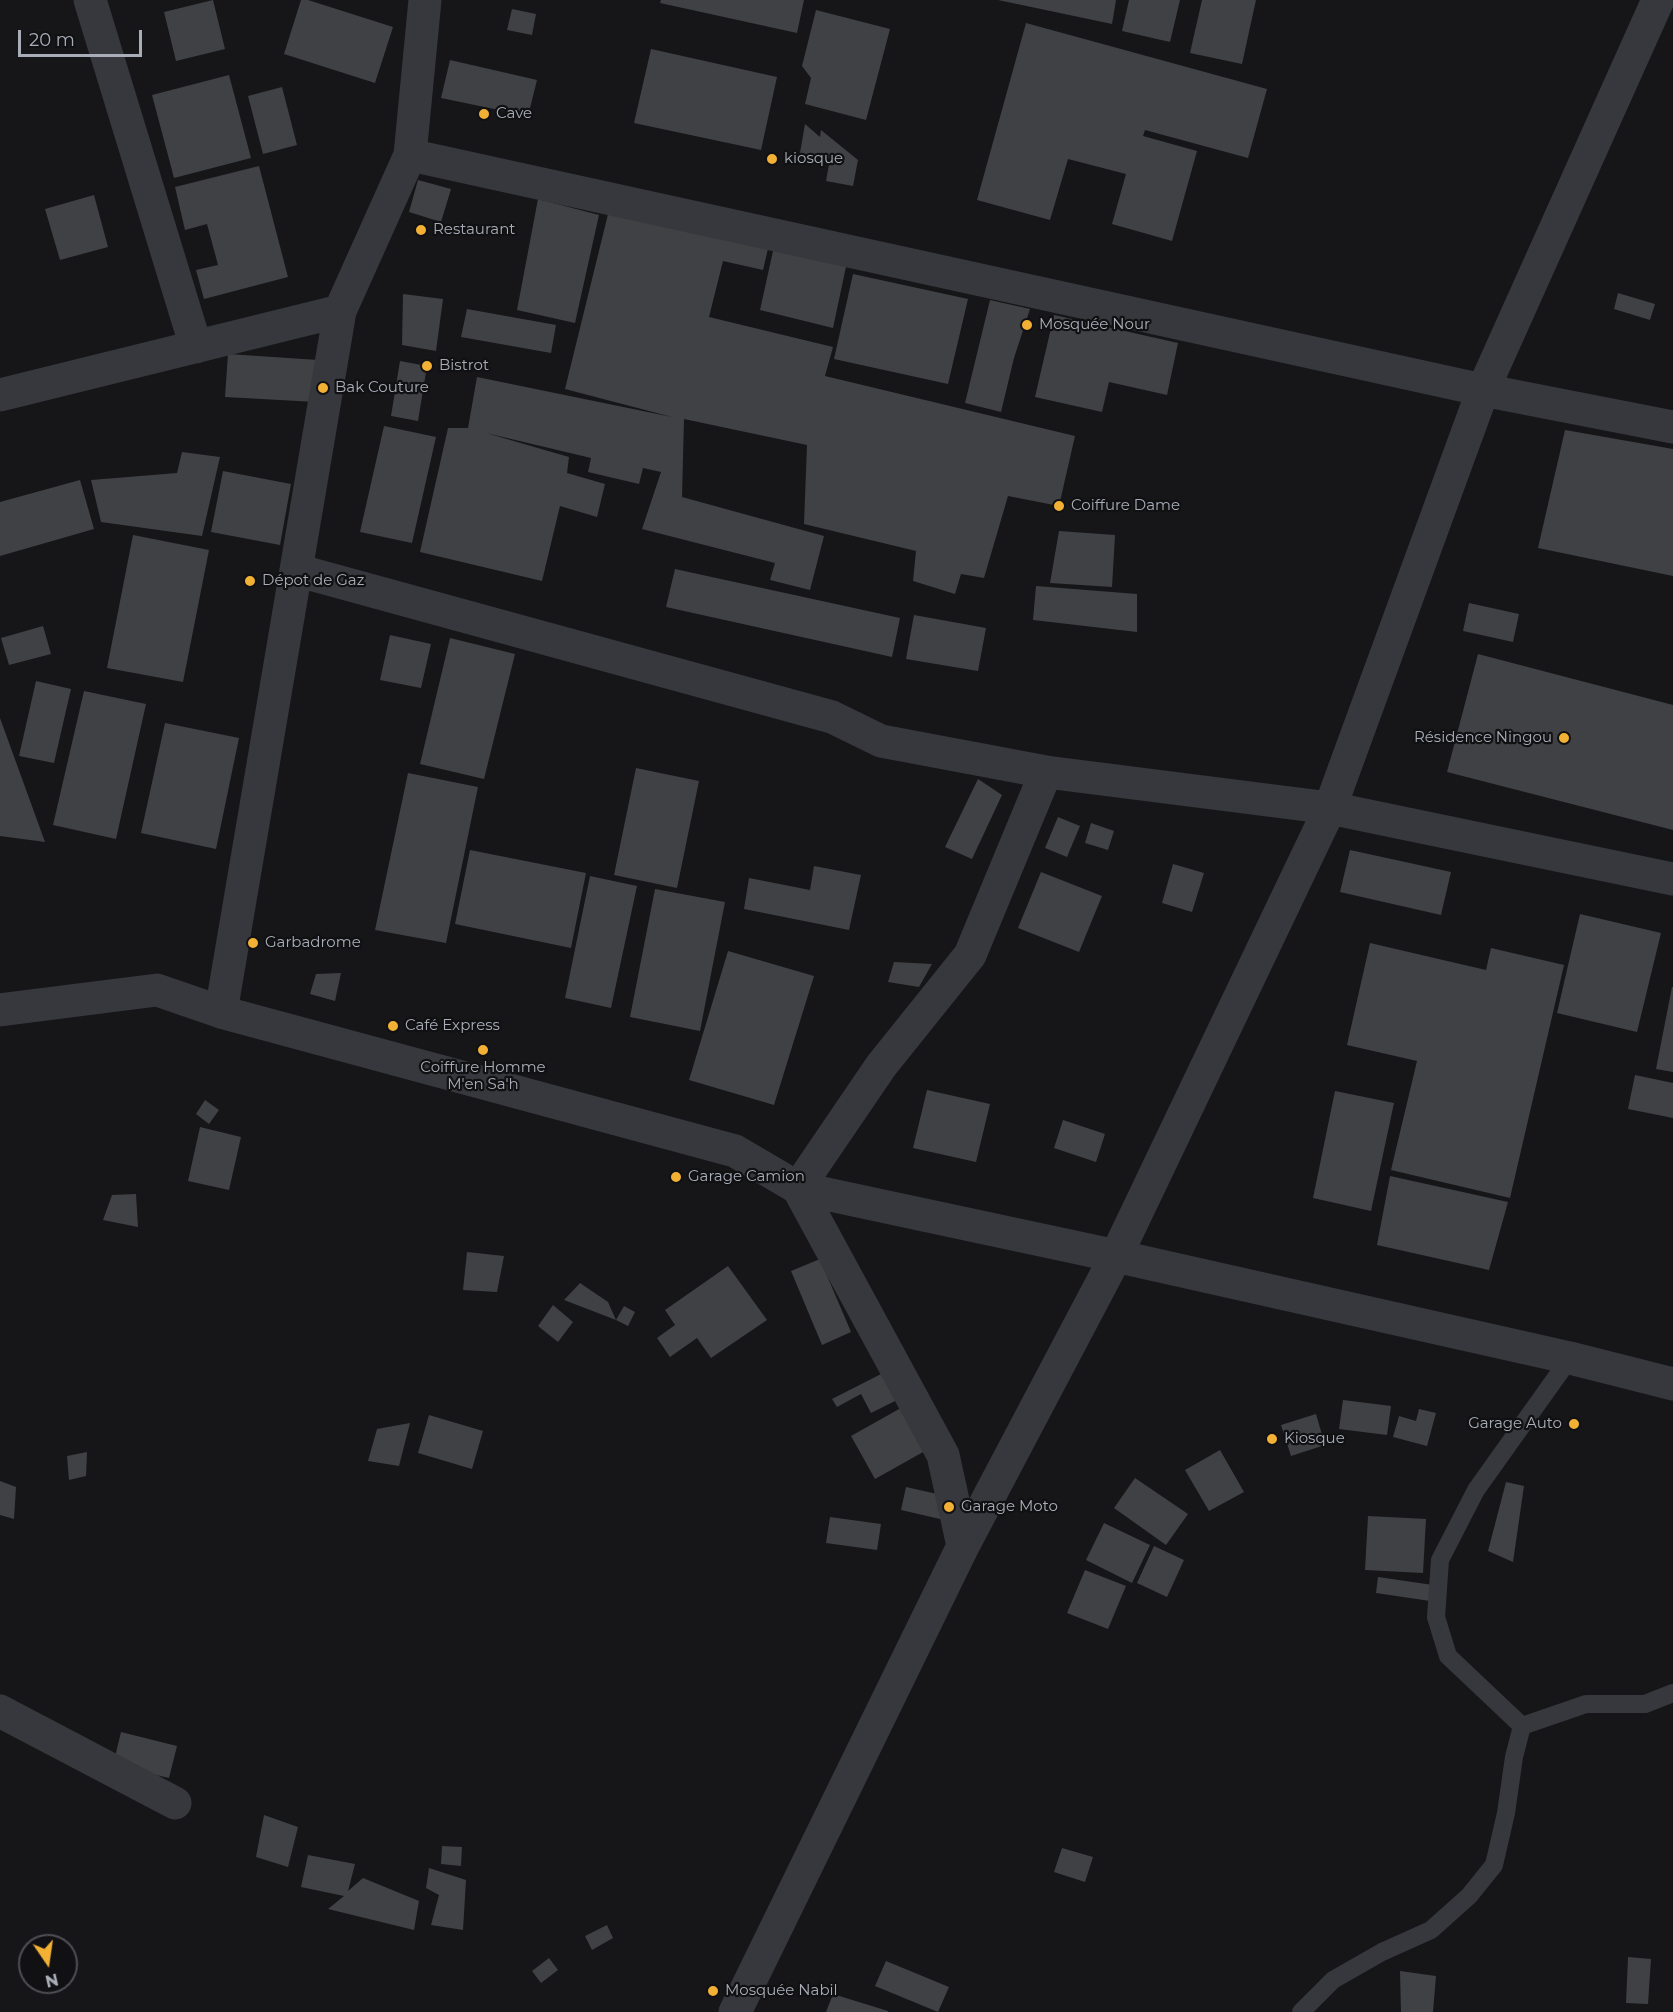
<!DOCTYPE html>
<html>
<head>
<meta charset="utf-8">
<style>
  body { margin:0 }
  #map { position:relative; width:1673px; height:2012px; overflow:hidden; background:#161618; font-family:Montserrat,sans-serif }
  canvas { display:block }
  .north { position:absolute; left:18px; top:1934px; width:60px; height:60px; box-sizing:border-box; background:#111113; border:2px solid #4d4f55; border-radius:50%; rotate:167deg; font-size:16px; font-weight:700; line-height:24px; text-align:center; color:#a8adb8 }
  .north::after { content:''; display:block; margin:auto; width:21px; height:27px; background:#f2b134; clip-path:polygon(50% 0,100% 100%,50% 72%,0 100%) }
  .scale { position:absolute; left:18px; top:30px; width:124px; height:27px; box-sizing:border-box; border:3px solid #a8adb8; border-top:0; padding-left:8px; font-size:18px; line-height:21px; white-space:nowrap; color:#a8adb8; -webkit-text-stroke:4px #111113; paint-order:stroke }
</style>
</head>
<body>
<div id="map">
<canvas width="1673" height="2012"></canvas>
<div class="north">N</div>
<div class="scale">20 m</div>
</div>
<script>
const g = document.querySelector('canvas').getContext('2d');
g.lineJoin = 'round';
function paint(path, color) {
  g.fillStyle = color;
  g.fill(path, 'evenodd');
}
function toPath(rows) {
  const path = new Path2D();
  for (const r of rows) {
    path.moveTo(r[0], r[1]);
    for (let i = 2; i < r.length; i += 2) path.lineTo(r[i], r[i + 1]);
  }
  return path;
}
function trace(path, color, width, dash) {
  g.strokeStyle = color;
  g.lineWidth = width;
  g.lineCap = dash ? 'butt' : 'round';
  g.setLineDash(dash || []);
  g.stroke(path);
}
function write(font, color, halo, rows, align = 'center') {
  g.font = font + ' Montserrat,sans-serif';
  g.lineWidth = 4.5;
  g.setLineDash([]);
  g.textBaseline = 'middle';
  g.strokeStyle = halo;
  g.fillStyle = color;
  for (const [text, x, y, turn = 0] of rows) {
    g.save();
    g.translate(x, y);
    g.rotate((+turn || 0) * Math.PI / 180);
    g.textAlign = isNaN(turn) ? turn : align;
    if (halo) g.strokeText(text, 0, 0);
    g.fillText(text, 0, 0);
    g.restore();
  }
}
paint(toPath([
  [213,0,225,49,176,61,164,12],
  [301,0,308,0,393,27,375,83,284,54],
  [661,0,804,0,797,33,660,3],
  [998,0,1116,0,1112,24],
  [1129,0,1180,0,1170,42,1122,31],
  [1202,0,1256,0,1242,64,1190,53],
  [512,9,536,14,532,35,507,30],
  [816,10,890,29,866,120,805,104,811,78,802,66],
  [1026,23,1267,89,1248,158,1145,130,1143,136,1197,151,1172,241,1112,224,1126,174,1068,159,1050,220,977,200],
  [651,49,777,77,761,150,634,123],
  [450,60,537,80,528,116,441,98],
  [229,75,251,158,174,178,152,95],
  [282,87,297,145,263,154,248,96],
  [805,124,820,137,821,130,858,160,853,186,826,181,830,159,800,153],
  [259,166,288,277,204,299,196,270,218,265,207,224,185,230,175,187],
  [418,180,451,189,441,222,409,212],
  [94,195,108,247,60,260,45,209],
  [538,199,599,215,575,323,517,310],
  [611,202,770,240,763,270,723,261,709,317,833,347,825,376,1075,436,1059,506,1008,496,984,578,961,574,955,594,913,581,916,551,804,524,807,445,684,419,682,497,824,536,810,590,770,580,775,563,642,529,661,472,643,468,639,484,588,472,591,458,486,433,569,457,567,473,605,484,597,517,560,506,542,581,420,552,448,428,468,428,477,377,672,417,565,389],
  [775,242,847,262,833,328,760,310],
  [853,274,968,299,948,384,834,359],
  [1618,293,1655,304,1650,320,1614,309],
  [403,294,443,299,436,351,402,345],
  [990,300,1030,309,1014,358,1001,412,965,403],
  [467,309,556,325,551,353,461,337],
  [1054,315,1178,343,1167,395,1109,382,1102,412,1035,397],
  [228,354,318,360,316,402,225,397],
  [400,361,427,366,418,421,391,416],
  [384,426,436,437,412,543,360,532],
  [1565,430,1673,449,1673,576,1538,548],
  [182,452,220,457,202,536,101,522,91,480,177,473],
  [223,471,291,484,280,545,211,532],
  [80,480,94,529,0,556,0,502],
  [1059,531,1115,535,1112,587,1050,583],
  [133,535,209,550,183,682,107,668],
  [675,569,900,618,892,657,666,607],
  [1036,586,1137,594,1137,632,1033,620],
  [1469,603,1519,614,1513,642,1463,631],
  [914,615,986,628,978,671,906,659],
  [43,626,51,654,9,665,1,638],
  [390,635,431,644,421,688,380,680],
  [450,638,515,654,484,779,420,764],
  [1478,654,1673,705,1673,830,1447,772],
  [36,681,71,689,54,763,19,756],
  [84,691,146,704,116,839,53,825],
  [0,718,45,842,0,836],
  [165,723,239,738,216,849,141,833],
  [636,768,699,781,677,888,614,875],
  [408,773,478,787,446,943,375,930],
  [978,779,1002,795,972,859,945,847],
  [1058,817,1080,826,1067,857,1045,848],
  [1091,823,1114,831,1108,850,1085,843],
  [470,850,586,873,571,948,455,924],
  [1350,850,1451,872,1441,915,1340,892],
  [1173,864,1204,873,1192,912,1162,903],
  [814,866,861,875,849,930,744,909,749,878,810,890],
  [1041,872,1102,896,1079,952,1018,928],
  [590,876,637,886,611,1008,565,998],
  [655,889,725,902,700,1031,630,1017],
  [1580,914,1661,933,1637,1032,1557,1013],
  [1370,943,1486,970,1491,948,1564,965,1510,1198,1391,1170,1417,1061,1347,1045],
  [728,951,814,976,774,1105,689,1080],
  [894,962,932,964,919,987,888,982],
  [341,973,335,1001,310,994,316,974],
  [1672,987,1673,987,1673,1072,1656,1069],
  [1635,1075,1673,1083,1673,1118,1628,1109],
  [927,1090,990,1104,976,1162,913,1148],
  [1335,1091,1394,1103,1371,1211,1313,1198],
  [205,1100,219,1110,209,1124,196,1114],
  [1063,1120,1105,1134,1096,1162,1054,1148],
  [200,1127,241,1137,229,1190,188,1181],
  [1390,1176,1508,1202,1489,1270,1377,1245],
  [136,1194,138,1227,103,1220,112,1195],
  [467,1252,504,1256,497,1292,463,1290],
  [820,1259,851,1332,822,1345,791,1271],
  [728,1266,767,1320,711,1358,697,1338,670,1357,657,1338,675,1325,665,1310],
  [580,1283,608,1302,616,1320,624,1306,635,1312,628,1326,616,1320,564,1300],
  [553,1305,573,1322,558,1342,538,1326],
  [885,1372,899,1399,871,1413,861,1394,837,1407,832,1399],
  [1343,1400,1391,1406,1387,1435,1339,1429],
  [908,1404,932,1447,875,1479,851,1436],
  [1419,1409,1436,1413,1427,1446,1393,1437,1399,1416,1416,1421],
  [1316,1414,1325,1445,1291,1456,1281,1425],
  [429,1415,483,1431,472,1469,418,1453],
  [410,1423,399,1466,368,1461,377,1429],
  [1220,1450,1244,1492,1209,1511,1185,1470],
  [87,1452,86,1476,69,1480,67,1456],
  [1135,1478,1188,1514,1166,1545,1114,1508],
  [0,1481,16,1487,14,1519,0,1515],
  [1506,1482,1524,1486,1513,1562,1488,1551],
  [906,1487,946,1496,940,1519,901,1510],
  [1368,1516,1426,1519,1423,1573,1365,1570],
  [830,1517,881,1524,877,1550,826,1543],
  [1104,1523,1150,1545,1132,1583,1086,1560],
  [1154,1546,1184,1560,1167,1597,1137,1583],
  [1085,1570,1126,1586,1108,1629,1067,1613],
  [1378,1577,1433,1585,1430,1601,1376,1593],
  [121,1732,177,1746,169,1778,113,1765],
  [264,1815,298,1827,288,1867,256,1857],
  [442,1846,462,1847,461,1866,441,1864],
  [1062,1848,1093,1857,1085,1882,1054,1872],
  [308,1855,355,1864,348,1891,363,1878,419,1901,414,1930,328,1909,344,1896,301,1887],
  [429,1868,466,1880,463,1930,431,1925,439,1895,426,1888],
  [607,1925,613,1938,592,1950,585,1936],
  [1628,1957,1651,1959,1648,2004,1626,2003],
  [549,1958,558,1970,541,1983,532,1971],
  [886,1961,949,1987,938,2012,875,1986],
  [1400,1971,1436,1976,1433,2012,1401,2012],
  [833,1994,888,2011,888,2012,826,2012]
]), '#404145');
trace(toPath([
  [1522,1726,1448,1656,1436,1617,1440,1560,1476,1490,1570,1358],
  [1301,2012,1333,1980,1382,1952,1431,1930,1469,1896,1494,1865,1506,1813,1514,1757,1522,1726,1586,1704,1645,1704,1673,1693]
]), '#37383d', 18);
trace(toPath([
  [90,0,196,347],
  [410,155,1483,390,1673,427],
  [0,395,340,311],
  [296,570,832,717,881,741,1046,772,1330,808,1673,879],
  [1046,772,970,955,881,1066,798,1188,1116,1256,1570,1358,1673,1384],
  [0,1010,157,990,221,1012,735,1151,798,1188,943,1455,963,1546],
  [221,1012,340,311,410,155,425,0],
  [0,1711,175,1803],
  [735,2012,963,1546,1116,1256,1330,808,1483,390,1658,0]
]), '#37383d', 33);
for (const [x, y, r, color] of [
  [484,114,6,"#f2b134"],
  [772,159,6,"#f2b134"],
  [421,230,6,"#f2b134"],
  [1027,325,6,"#f2b134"],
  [427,366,6,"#f2b134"],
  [323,388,6,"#f2b134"],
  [1059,506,6,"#f2b134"],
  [250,581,6,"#f2b134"],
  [1564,738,6,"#f2b134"],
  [253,943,6,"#f2b134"],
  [393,1026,6,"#f2b134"],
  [483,1050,6,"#f2b134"],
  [676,1177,6,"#f2b134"],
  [1574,1424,6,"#f2b134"],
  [1272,1439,6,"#f2b134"],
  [949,1507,6,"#f2b134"],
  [713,1991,6,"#f2b134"]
]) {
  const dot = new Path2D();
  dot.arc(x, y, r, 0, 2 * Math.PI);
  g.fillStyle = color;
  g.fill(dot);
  trace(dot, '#111113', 2);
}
write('15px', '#a8adb8', '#111113', [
  ["Cave",496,114],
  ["kiosque",784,159],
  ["Restaurant",433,230],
  ["Mosquée Nour",1039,325],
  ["Bistrot",439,366],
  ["Bak Couture",335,388],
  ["Coiffure Dame",1071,506],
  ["Dépot de Gaz",262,581],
  ["Résidence Ningou",1552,738,"right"],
  ["Garbadrome",265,943],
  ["Café Express",405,1026],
  ["Coiffure Homme",483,1068,"center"],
  ["M'en Sa'h",483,1085,"center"],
  ["Garage Camion",688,1177],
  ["Garage Auto",1562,1424,"right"],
  ["Kiosque",1284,1439],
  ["Garage Moto",961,1507],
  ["Mosquée Nabil",725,1991]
], 'left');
</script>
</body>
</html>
